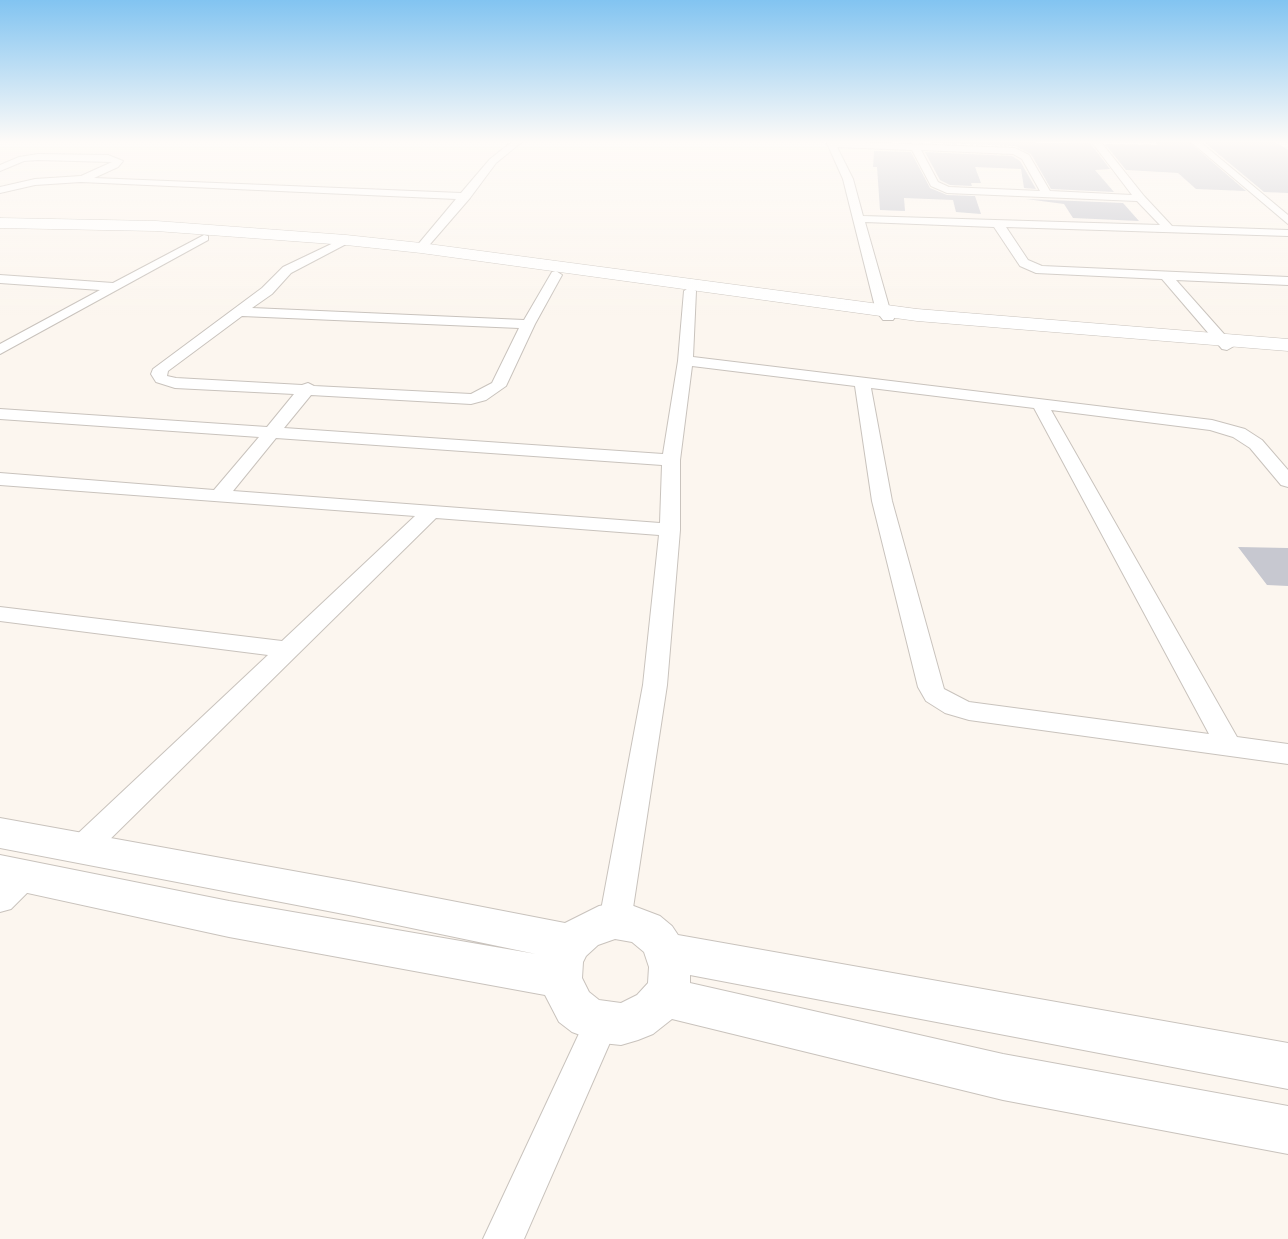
<!DOCTYPE html>
<html>
<head>
<meta charset="utf-8">
<style>
  body { margin:0 }
  canvas { display:block; background:#fcf6ef }
</style>
</head>
<body>
<canvas width="1288" height="1239"></canvas>
<script>
const g = document.querySelector('canvas').getContext('2d');
g.lineJoin = 'round';
function paint(path, color) {
  g.fillStyle = color;
  g.fill(path, 'evenodd');
}
function toPath(rows) {
  const path = new Path2D();
  for (const r of rows) {
    path.moveTo(r[0], r[1]);
    for (let i = 2; i < r.length; i += 2) path.lineTo(r[i], r[i + 1]);
  }
  return path;
}
function trace(path, color, width, dash) {
  g.strokeStyle = color;
  g.lineWidth = width;
  g.lineCap = dash ? 'butt' : 'round';
  g.setLineDash(dash || []);
  g.stroke(path);
}
paint(toPath([
  [893,141,1090,143,1110,169,1095,170,1114,192,1051,189,1031,154,1015,146],
  [1154,141,1188,141,1246,191,1196,189,1178,173,1126,170,1105,144,1158,145],
  [1203,141,1274,141,1288,150,1288,193,1264,192],
  [874,151,911,152,930,188,947,195,975,196,981,214,956,212,953,200,904,198,905,211,880,210,877,167,873,167],
  [925,152,1012,156,1020,161,1036,189,1024,188,1021,169,975,167,981,183,971,183,972,186,950,185,940,180],
  [1026,199,1123,203,1139,221,1073,218,1064,204],
  [1238,547,1288,548,1288,586,1267,585]
]), '#c7c8d0');
const minor = toPath([
  [513,141,523,141,496,163,470,198,425,250,421,251,415,248,456,199,81,182,35,185,0,193,0,187,35,179,81,176,112,162,38,160,24,161,0,171,0,165,19,157,38,154,108,155,123,161,118,167,94,178,461,193,490,159,513,141],
  [826,141,1015,148,1029,155,1050,191,1132,195,1091,141,1100,141,1144,196,1172,226,1288,230,1288,236,1006,227,1028,260,1042,266,1288,277,1288,285,1176,280,1232,343,1234,346,1227,350,1222,349,1162,279,1036,273,1020,266,994,227,865,222,890,310,895,317,893,320,883,320,876,311,843,179,826,141],
  [837,147,912,150,931,186,947,193,1137,201,1160,225,863,216,853,179,837,147],
  [921,150,1013,154,1022,159,1040,191,949,187,938,182,921,150],
  [1190,141,1199,141,1288,215,1288,224,1190,141],
  [204,235,208,236,208,240,0,354,0,344,100,290,0,283,0,275,113,283,204,235],
  [346,237,350,238,350,242,291,273,272,294,252,308,524,320,552,272,556,271,562,275,535,324,506,386,486,400,471,404,311,395,284,428,663,454,678,361,684,291,690,287,696,291,693,357,1212,420,1245,429,1262,440,1288,470,1288,487,1281,485,1250,448,1233,437,1210,430,1051,410,1237,737,1288,744,1288,764,969,720,945,713,926,701,918,687,872,501,855,386,692,366,680,460,680,530,667,685,631,921,626,931,615,935,604,931,599,921,643,685,659,535,436,518,92,857,82,860,72,857,67,848,72,839,268,655,0,621,0,607,282,641,415,516,0,485,0,473,214,490,259,437,0,419,0,409,267,427,294,394,175,388,156,382,151,374,153,369,262,288,283,267,346,237],
  [242,316,519,328,492,383,471,394,314,386,308,383,302,385,176,378,167,376,168,371,242,316],
  [871,388,1034,408,1209,734,969,702,944,689,892,501,871,388],
  [276,438,662,465,660,523,233,491,276,438],
  [24,863,35,867,39,876,35,885,11,909,0,912,0,879,13,867,24,863],
  [602,1005,614,1010,619,1022,524,1239,483,1239,590,1010,602,1005]
]);
const tertiary = toPath([
  [0,818,354,882,565,923,599,906,615,903,631,905,660,916,672,926,678,935,1288,1043,1288,1089,690,975,690,983,1003,1054,1288,1106,1288,1154,1003,1100,672,1019,653,1034,638,1040,621,1045,602,1043,572,1032,559,1022,545,995,229,937,0,887,0,855,229,901,536,954,354,916,0,848,0,818],
  [615,939,632,942,644,952,649,967,648,983,637,995,621,1003,599,1000,589,992,582,978,583,962,586,956,598,945,615,939]
]);
const secondary = toPath([
  [0,218,156,221,346,235,421,243,917,309,1288,339,1288,351,917,321,421,253,346,245,156,231,0,228,0,218]
]);
trace(minor, '#c9c3bd', 2);
trace(tertiary, '#c9c3bd', 2);
trace(secondary, '#c9c3bd', 1);
paint(minor, '#fff');
paint(tertiary, '#fff');
paint(secondary, '#fff');
const sky = g.createLinearGradient(0, 0, 0, 315);
sky.addColorStop(0, '#82c4f1');
sky.addColorStop(0.45, '#fefbf8');
sky.addColorStop(1, '#fefbf800');
g.fillStyle = sky;
g.fillRect(0, 0, 1288, 315);
</script>
</body>
</html>
